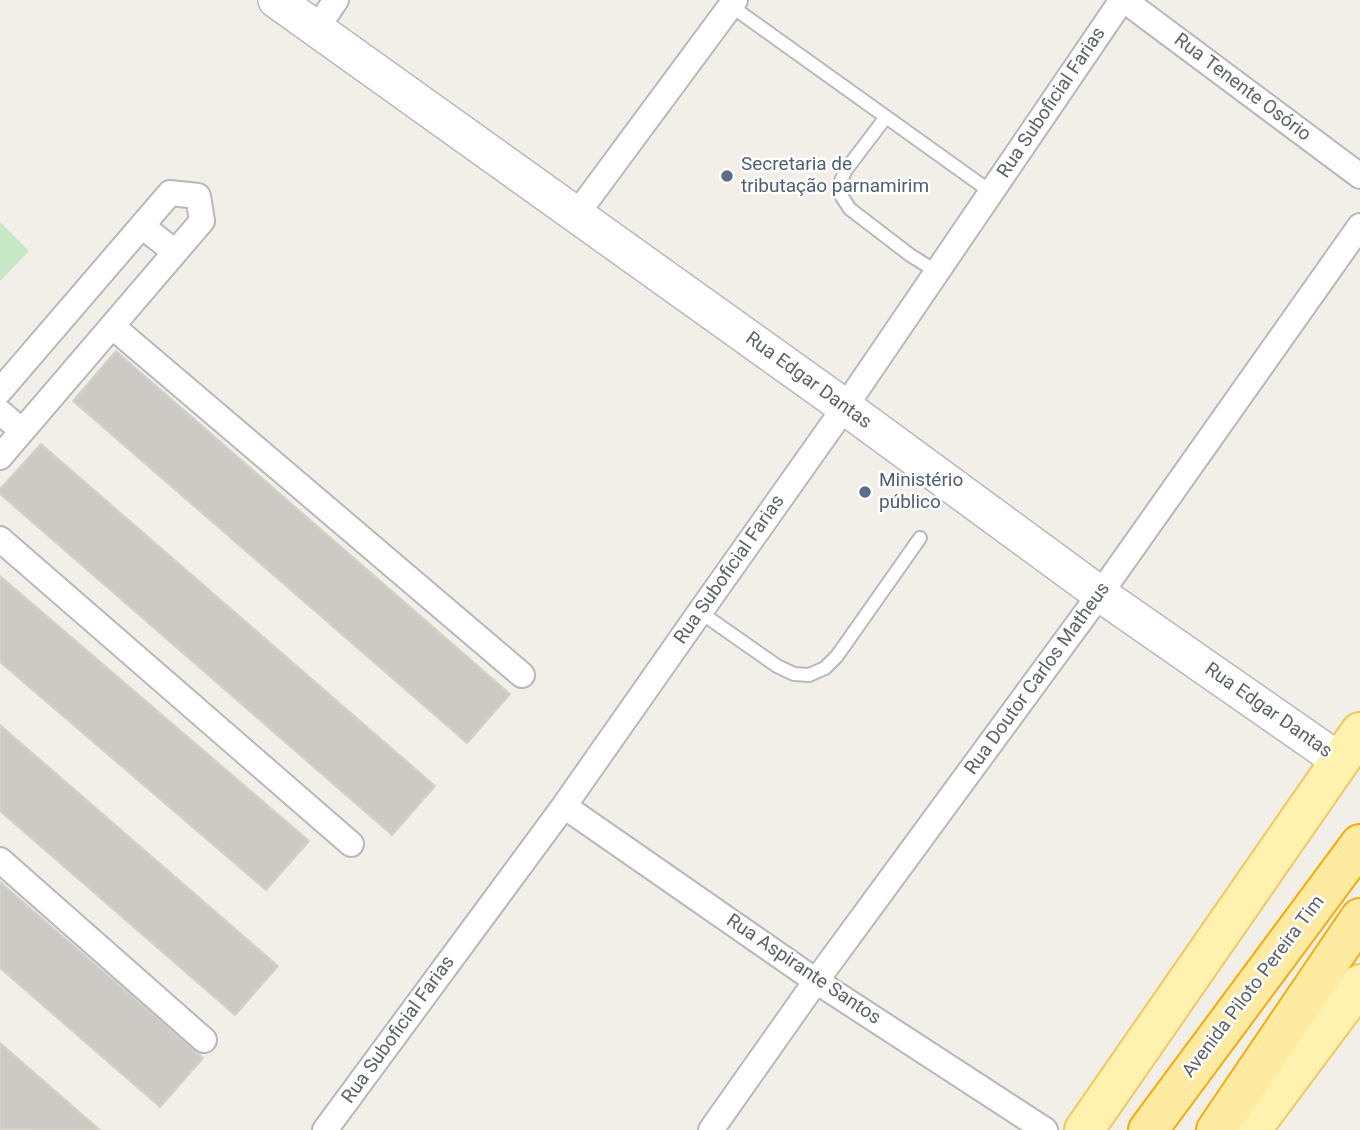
<!DOCTYPE html>
<html>
<head>
<meta charset="utf-8">
<style>
  body { margin:0 }
  canvas { display:block; background:#f1efe8 }
</style>
</head>
<body>
<canvas width="1360" height="1130"></canvas>
<script>
const g = document.querySelector('canvas').getContext('2d');
g.lineJoin = 'round';
function paint(path, color) {
  g.fillStyle = color;
  g.fill(path, 'evenodd');
}
function toPath(rows) {
  const path = new Path2D();
  for (const r of rows) {
    path.moveTo(r[0], r[1]);
    for (let i = 2; i < r.length; i += 2) path.lineTo(r[i], r[i + 1]);
  }
  return path;
}
function trace(path, color, width, dash) {
  g.strokeStyle = color;
  g.lineWidth = width;
  g.lineCap = dash ? 'butt' : 'round';
  g.setLineDash(dash || []);
  g.stroke(path);
}
function write(font, color, halo, rows, align = 'center') {
  g.font = font + ' Roboto,sans-serif';
  g.lineWidth = 5;
  g.setLineDash([]);
  g.textBaseline = 'middle';
  g.strokeStyle = halo;
  g.fillStyle = color;
  for (const [text, x, y, turn = 0] of rows) {
    g.save();
    g.translate(x, y);
    g.rotate((+turn || 0) * Math.PI / 180);
    g.textAlign = isNaN(turn) ? turn : align;
    if (halo) g.strokeText(text, 0, 0);
    g.fillText(text, 0, 0);
    g.restore();
  }
}
paint(toPath([
  [0,222,29,251,0,281]
]), '#c5e8c5');
const building = toPath([
  [116,351,510,694,467,743,73,401,116,351],
  [41,444,435,786,392,835,0,494,0,489,41,444],
  [0,576,309,841,266,890,0,662,0,576],
  [0,725,278,966,235,1015,0,811,0,725],
  [0,882,203,1058,160,1107,0,968,0,882],
  [0,1043,100,1130,0,1129,0,1043]
]);
paint(building, '#cccac5');
trace(building, '#d6d1c6', 2);
const service = toPath([
  [731,6,991,192],
  [886,117,845,171,840,184,842,197,850,209,910,255,937,272],
  [700,612,777,666,794,674,809,675,825,668,837,656,920,538]
]);
const minor = toPath([
  [1124,0,1360,176],
  [316,29,336,0],
  [576,215,735,0],
  [142,226,175,252],
  [112,326,522,675],
  [0,391,170,193,198,196,202,221,0,457],
  [0,412,22,431],
  [0,539,351,844],
  [564,806,816,981,1045,1130],
  [0,860,204,1040],
  [325,1130,564,806,700,612,845,407,1122,0],
  [711,1130,816,981,1100,594,1360,226]
]);
const secondary = toPath([
  [276,0,845,407,1100,594,1340,761]
]);
const primary = toPath([
  [1084,1130,1360,732],
  [1251,1130,1360,984]
]);
const trunk = toPath([
  [1148,1130,1360,844],
  [1216,1130,1360,918]
]);
trace(service, '#b5b8bc', 16);
trace(minor, '#b5b8bc', 28);
trace(secondary, '#b6babf', 38);
trace(primary, '#f2c960', 42);
trace(trunk, '#f9ab00', 42);
trace(service, '#fff', 12);
trace(minor, '#fff', 24);
trace(secondary, '#fff', 35);
trace(primary, '#fff2af', 38);
trace(trunk, '#feeaa1', 38);
for (const [x, y, r, color] of [
  [727,176,7,"#5c6f8a"],
  [865,492,7,"#5c6f8a"]
]) {
  const dot = new Path2D();
  dot.arc(x, y, r, 0, 2 * Math.PI);
  g.fillStyle = color;
  g.fill(dot);
  trace(dot, '#fff', 2.5);
}
write('19px', '#5f6368', '#fff', [
  ["Rua Tenente Osório",1242,88,37],
  ["Rua Suboficial Farias",1052,103,-56],
  ["Rua Edgar Dantas",808,381,36],
  ["Rua Suboficial Farias",730,570,-55],
  ["Rua Doutor Carlos Matheus",1038,679,-54],
  ["Rua Edgar Dantas",1268,711,35],
  ["Rua Aspirante Santos",803,970,34],
  ["Avenida Piloto Pereira Tim",1254,987,-53],
  ["Rua Suboficial Farias",399,1030,-54]
]);
write('19px', '#4e5e75', '#fff', [
  ["Secretaria de",741,165],
  ["tributação parnamirim",741,187],
  ["Ministério",879,481],
  ["público",879,503]
], 'left');
</script>
</body>
</html>
